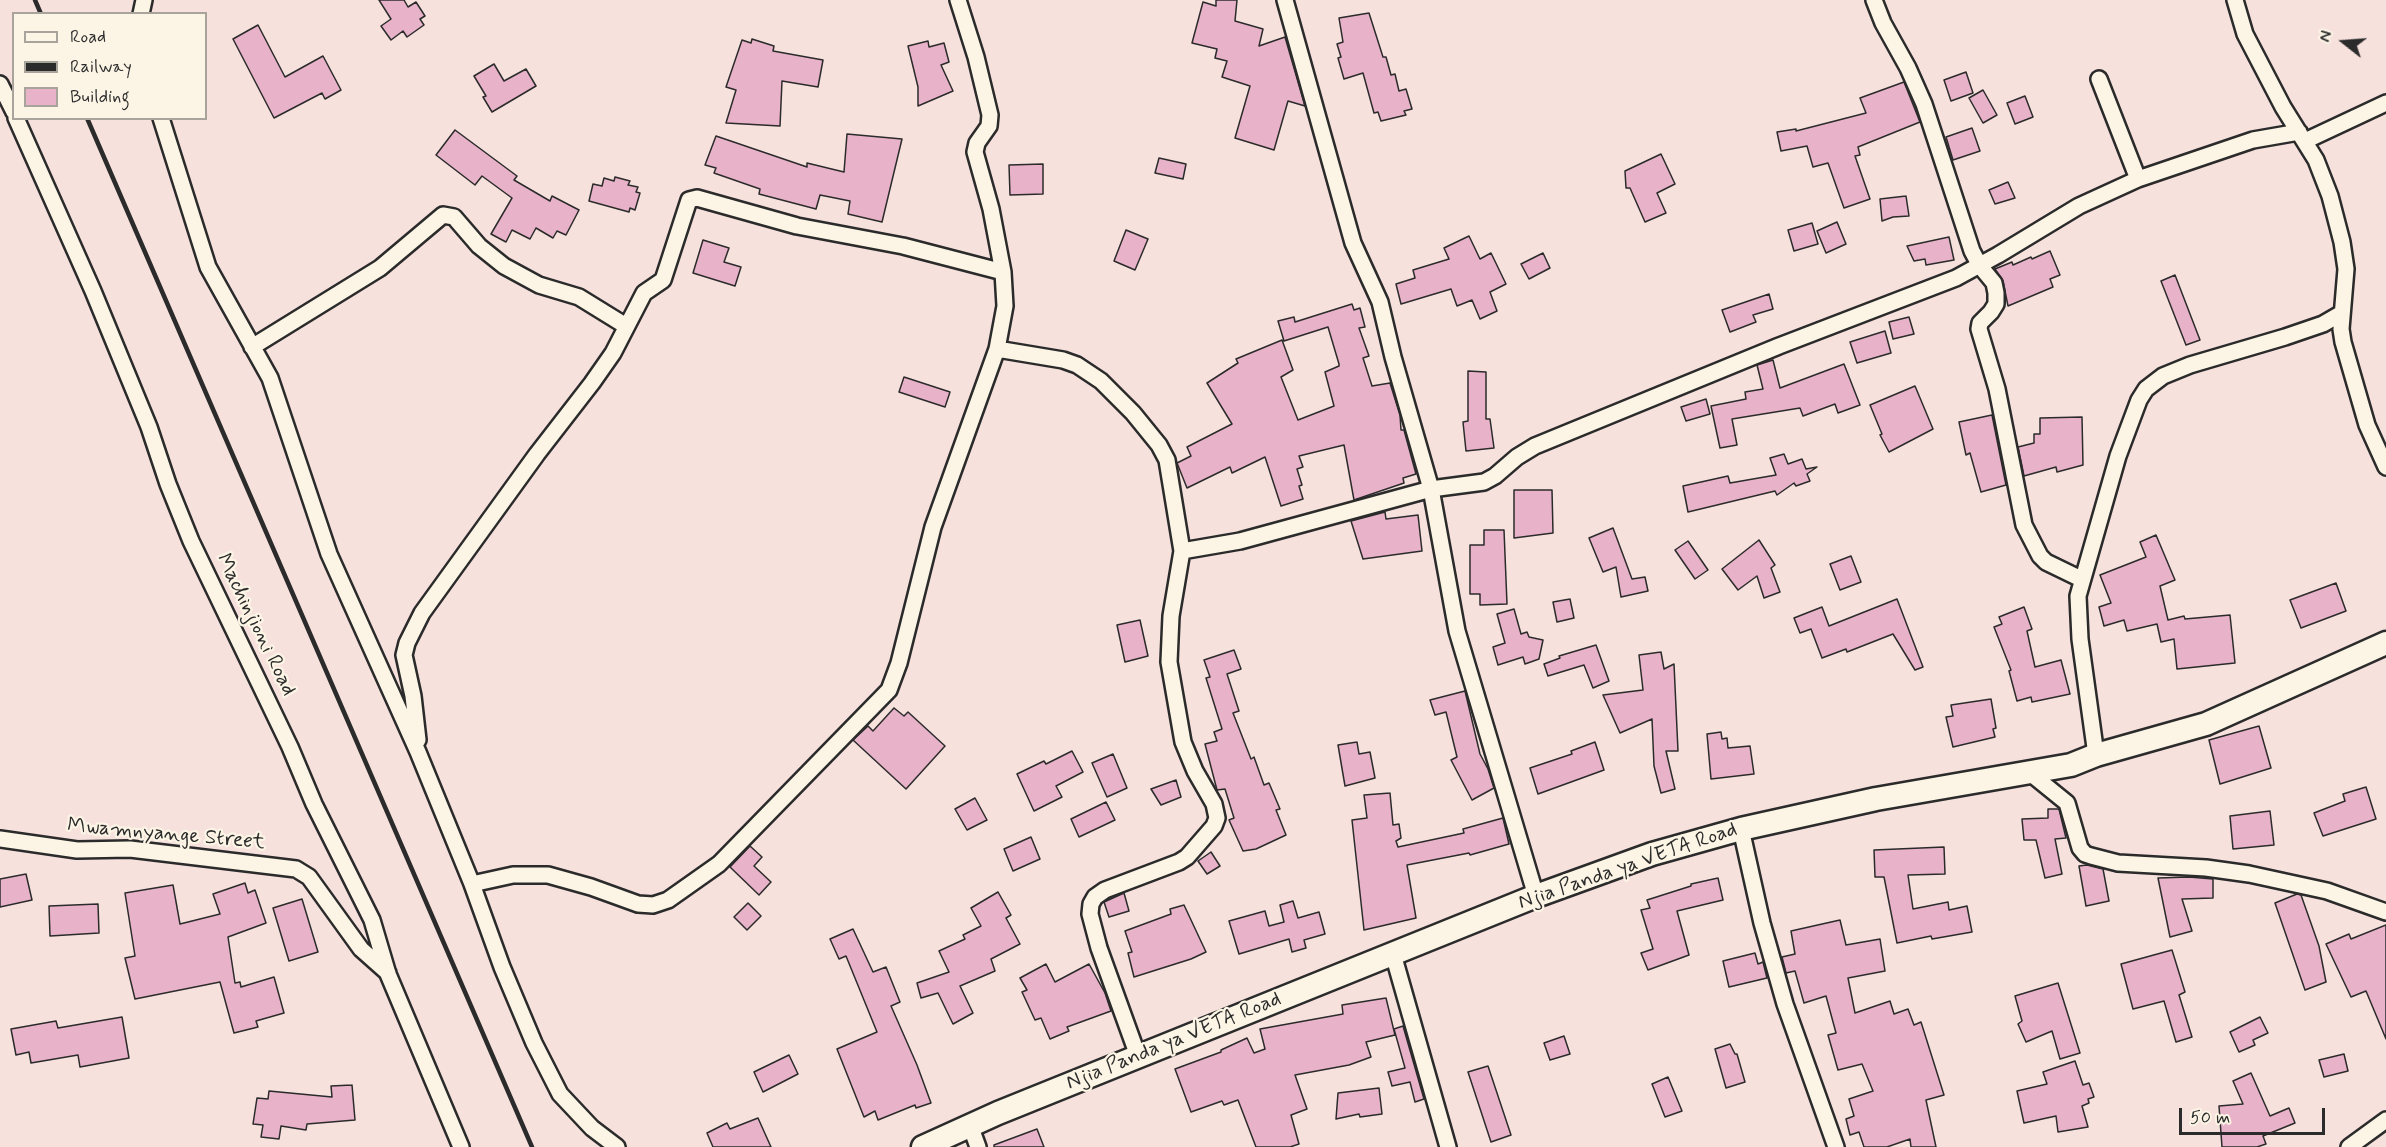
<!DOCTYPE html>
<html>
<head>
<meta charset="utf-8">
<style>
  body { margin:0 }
  #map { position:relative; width:2386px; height:1147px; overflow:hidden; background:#f6e1dd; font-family:Mynerve,sans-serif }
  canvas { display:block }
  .legend { position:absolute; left:12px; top:12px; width:195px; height:108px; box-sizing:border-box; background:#fcf5e5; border:2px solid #a8a49b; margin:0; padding:8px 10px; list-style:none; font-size:18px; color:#2b2b2b }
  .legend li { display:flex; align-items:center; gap:12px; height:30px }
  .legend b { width:30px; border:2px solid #a8a49b }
  .north { position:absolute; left:2314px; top:12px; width:60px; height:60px; -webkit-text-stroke:4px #fcf5e5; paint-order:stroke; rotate:287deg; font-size:16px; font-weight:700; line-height:24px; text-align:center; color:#2b2b2b }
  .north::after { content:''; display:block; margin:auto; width:21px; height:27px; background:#2b2b2b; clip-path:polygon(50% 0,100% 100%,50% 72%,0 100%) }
  .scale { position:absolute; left:2179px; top:1108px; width:146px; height:27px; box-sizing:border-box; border:3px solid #2b2b2b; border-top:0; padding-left:8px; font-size:18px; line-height:21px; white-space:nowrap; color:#2b2b2b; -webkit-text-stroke:4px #fcf5e5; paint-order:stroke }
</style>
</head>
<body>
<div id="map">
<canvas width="2386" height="1147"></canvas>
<ul class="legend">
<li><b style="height:8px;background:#fcf5e5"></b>Road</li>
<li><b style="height:8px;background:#2b2b2b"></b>Railway</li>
<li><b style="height:16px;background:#e8b2c9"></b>Building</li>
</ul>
<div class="north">N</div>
<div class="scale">50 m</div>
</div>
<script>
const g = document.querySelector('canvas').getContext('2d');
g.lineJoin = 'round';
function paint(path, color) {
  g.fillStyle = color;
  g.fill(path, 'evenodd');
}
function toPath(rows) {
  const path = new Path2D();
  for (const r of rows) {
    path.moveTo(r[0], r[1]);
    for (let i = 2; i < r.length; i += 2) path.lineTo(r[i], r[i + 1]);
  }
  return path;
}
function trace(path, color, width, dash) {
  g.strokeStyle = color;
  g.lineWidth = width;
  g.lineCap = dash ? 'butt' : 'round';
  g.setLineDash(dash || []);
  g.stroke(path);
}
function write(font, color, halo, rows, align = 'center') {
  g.font = font + ' Mynerve,sans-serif';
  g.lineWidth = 4.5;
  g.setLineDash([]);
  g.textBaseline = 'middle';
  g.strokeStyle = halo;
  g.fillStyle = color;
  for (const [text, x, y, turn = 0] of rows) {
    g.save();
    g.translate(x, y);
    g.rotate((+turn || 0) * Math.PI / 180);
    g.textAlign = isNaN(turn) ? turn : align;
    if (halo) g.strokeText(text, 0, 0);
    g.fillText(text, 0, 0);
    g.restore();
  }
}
const building = toPath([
  [379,0,404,0,408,7,416,2,425,16,420,19,424,25,407,37,403,31,391,40,381,26,391,19,379,0],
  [1216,0,1237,0,1235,21,1263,29,1259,46,1285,37,1305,106,1288,101,1274,150,1235,138,1250,86,1222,77,1227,61,1215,58,1217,49,1192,43,1203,2,1216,6,1216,0],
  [1369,13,1383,57,1386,57,1391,75,1395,74,1399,91,1406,89,1412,109,1404,111,1406,115,1381,121,1378,112,1374,113,1363,73,1344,79,1338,58,1341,57,1337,44,1343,42,1339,18,1369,13],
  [258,25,285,77,323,56,341,90,325,99,322,93,274,118,233,39,258,25],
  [752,39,774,46,773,51,823,60,818,87,782,81,780,126,726,123,736,90,726,87,742,40,751,43,752,39],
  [928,41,929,47,944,43,949,62,941,65,953,91,918,106,918,87,908,46,928,41],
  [494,64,504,81,526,69,536,86,492,112,483,97,486,96,474,76,494,64],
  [1966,72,1973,93,1951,101,1944,80,1966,72],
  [1904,82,1920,122,1858,147,1860,155,1855,156,1870,199,1844,208,1828,163,1813,167,1807,146,1781,151,1777,132,1796,129,1796,131,1866,113,1860,98,1904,82],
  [1983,90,1997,115,1983,123,1969,98,1983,90],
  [2025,96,2033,117,2015,124,2007,103,2025,96],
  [1972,128,1980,151,1953,160,1946,137,1972,128],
  [455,130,517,176,514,180,550,201,552,196,579,210,566,235,557,231,553,238,536,228,530,239,512,230,506,242,491,234,512,198,482,176,475,185,436,155,455,130],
  [847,134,902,139,882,222,848,214,850,201,820,195,816,209,759,194,760,189,714,173,716,168,705,165,716,136,807,167,807,163,844,172,847,134],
  [1661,154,1675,184,1657,193,1666,213,1645,222,1630,188,1626,188,1625,171,1661,154],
  [1159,158,1186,164,1183,179,1155,173,1159,158],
  [1043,164,1043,194,1010,195,1009,165,1043,164],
  [615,177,630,181,628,185,638,187,636,192,640,193,635,210,630,208,629,212,589,201,593,184,602,186,604,178,614,181,615,177],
  [2008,182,2015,198,1995,204,1989,190,2008,182],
  [1906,196,1909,216,1893,217,1882,221,1880,199,1906,196],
  [1837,222,1846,244,1826,253,1817,231,1837,222],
  [1812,223,1818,244,1794,251,1788,230,1812,223],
  [1126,230,1148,239,1135,270,1114,261,1126,230],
  [1469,236,1480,259,1491,253,1506,284,1490,292,1497,311,1480,319,1472,300,1457,306,1451,289,1401,304,1396,284,1415,278,1413,270,1449,259,1444,248,1469,236],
  [1949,237,1954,260,1926,265,1925,259,1914,261,1907,246,1949,237],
  [703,240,729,248,724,262,741,267,735,286,693,273,703,240],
  [2050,251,2060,275,2050,279,2053,287,2008,306,2003,281,1995,269,2012,262,2013,265,2031,257,2032,259,2050,251],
  [1543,253,1550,268,1529,279,1521,264,1543,253],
  [2175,275,2200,340,2186,345,2161,281,2175,275],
  [1769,294,1773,309,1753,315,1756,322,1730,332,1722,310,1769,294],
  [1352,304,1354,310,1360,308,1365,327,1359,328,1369,356,1363,358,1372,386,1390,383,1400,415,1401,430,1404,430,1416,474,1403,478,1404,483,1354,500,1344,445,1299,456,1303,467,1297,469,1302,485,1299,486,1303,499,1281,506,1265,457,1232,473,1230,467,1187,488,1177,463,1191,456,1187,447,1232,424,1207,383,1238,363,1236,359,1282,340,1293,370,1281,377,1298,420,1334,406,1325,372,1339,366,1339,364,1328,327,1284,341,1278,321,1294,317,1295,322,1352,304],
  [1909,317,1914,334,1893,339,1889,322,1909,317],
  [1885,331,1891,353,1857,363,1850,342,1885,331],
  [1773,360,1780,388,1844,364,1860,405,1838,413,1835,404,1803,416,1800,408,1732,419,1737,445,1720,448,1711,406,1746,399,1745,392,1763,389,1757,365,1773,360],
  [1468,371,1486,372,1486,419,1490,419,1494,448,1466,451,1463,422,1468,421,1468,371],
  [904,377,950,392,945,407,899,392,904,377],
  [1915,386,1933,429,1889,452,1880,435,1882,434,1870,405,1915,386],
  [1706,399,1710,414,1686,421,1681,407,1706,399],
  [1992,415,2006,485,1981,492,1970,453,1966,455,1959,422,1992,415],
  [2082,417,2083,465,2057,472,2056,467,2024,476,2018,447,2034,443,2034,434,2040,434,2040,418,2082,417],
  [1784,454,1788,464,1802,459,1806,469,1817,467,1807,474,1810,481,1796,486,1794,483,1777,495,1775,491,1688,512,1683,486,1728,476,1730,483,1776,475,1770,458,1784,454],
  [1514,490,1552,490,1553,533,1514,538,1514,490],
  [1385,512,1386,519,1418,515,1422,551,1363,559,1351,521,1385,512],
  [1613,528,1632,579,1645,577,1648,591,1621,597,1616,567,1603,572,1589,538,1613,528],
  [1484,530,1504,530,1507,604,1480,605,1480,594,1470,594,1470,545,1484,545,1484,530],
  [2156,535,2175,580,2160,586,2168,620,2184,616,2185,619,2230,615,2235,663,2177,669,2174,639,2161,642,2157,624,2127,631,2124,620,2104,626,2099,607,2111,603,2100,575,2146,557,2140,542,2156,535],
  [1759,540,1775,565,1771,568,1780,592,1764,598,1757,576,1738,590,1722,569,1759,540],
  [1688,541,1708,570,1695,579,1675,550,1688,541],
  [1851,556,1861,582,1840,590,1830,564,1851,556],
  [2336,583,2346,611,2301,628,2290,600,2336,583],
  [1570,599,1574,618,1557,622,1553,602,1570,599],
  [1897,599,1923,667,1915,670,1893,634,1847,652,1846,649,1822,658,1811,629,1800,633,1794,618,1822,607,1829,626,1897,599],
  [2024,607,2032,629,2027,631,2035,667,2061,660,2070,694,2032,702,2031,697,2017,701,2009,671,2011,670,1994,627,2002,624,1999,617,2024,607],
  [1514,609,1521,634,1527,632,1529,637,1543,640,1539,659,1525,664,1523,657,1498,665,1493,647,1505,643,1497,614,1514,609],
  [1140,620,1148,656,1125,662,1117,625,1140,620],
  [1596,645,1609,681,1593,688,1584,665,1548,676,1544,664,1560,658,1559,656,1596,645],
  [1234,650,1241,669,1227,674,1239,711,1233,713,1251,759,1254,757,1264,785,1269,783,1280,809,1276,810,1286,835,1256,849,1243,851,1229,820,1234,818,1225,789,1217,790,1205,744,1217,741,1214,732,1222,729,1206,678,1210,677,1204,660,1234,650],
  [1661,652,1664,669,1674,664,1678,751,1666,751,1675,789,1661,793,1654,766,1652,719,1620,733,1603,695,1643,690,1639,655,1661,652],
  [1465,691,1480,754,1488,769,1494,788,1472,800,1451,760,1457,757,1446,712,1435,715,1430,700,1465,691],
  [1991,699,1996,728,1993,729,1995,737,1953,747,1946,717,1953,716,1951,705,1991,699],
  [894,708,904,716,908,712,945,746,906,789,853,740,868,726,873,731,894,708],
  [2259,726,2271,768,2220,784,2209,740,2259,726],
  [1721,732,1722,739,1727,738,1728,748,1750,746,1754,774,1711,779,1707,734,1721,732],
  [1357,742,1359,754,1370,752,1375,778,1345,786,1338,745,1357,742],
  [1595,742,1604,770,1538,794,1530,768,1572,754,1571,751,1595,742],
  [1072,751,1083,772,1056,786,1062,797,1034,811,1017,774,1044,761,1046,764,1072,751],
  [1113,754,1127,788,1107,797,1092,763,1113,754],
  [1176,780,1181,797,1161,805,1151,789,1176,780],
  [2366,787,2376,819,2323,836,2314,813,2345,801,2343,794,2366,787],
  [1390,793,1393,825,1399,824,1401,838,1396,841,1398,847,1464,833,1463,829,1503,818,1509,844,1470,855,1469,853,1407,865,1416,918,1364,930,1352,820,1367,818,1364,795,1390,793],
  [975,798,987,820,967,830,955,809,975,798],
  [1106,802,1115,820,1079,837,1071,819,1106,802],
  [2048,809,2059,809,2066,838,2055,839,2062,874,2045,878,2036,840,2024,840,2022,819,2048,818,2048,809],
  [2270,811,2274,845,2233,849,2230,816,2270,811],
  [1031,837,1040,859,1013,871,1004,849,1031,837],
  [750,846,762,857,754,866,771,882,759,895,730,867,750,846],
  [1944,847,1945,874,1908,875,1913,909,1948,902,1949,910,1967,906,1972,932,1932,939,1931,936,1897,943,1884,877,1875,877,1874,850,1944,847],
  [1211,852,1220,866,1207,874,1198,861,1211,852],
  [2087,865,2103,869,2109,901,2086,906,2079,866,2087,865],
  [26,874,32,900,0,907,0,879,26,874],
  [2189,877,2213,879,2213,898,2182,899,2192,931,2170,937,2158,878,2189,877],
  [1718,878,1723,900,1677,911,1689,955,1648,970,1641,953,1653,949,1641,910,1650,908,1647,900,1691,886,1691,884,1718,878],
  [245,883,248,893,255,890,266,923,228,937,235,983,240,982,241,987,274,977,284,1013,256,1021,258,1027,234,1033,220,982,135,999,125,958,135,956,125,893,173,885,180,924,220,914,213,894,245,883],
  [998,892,1011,915,1006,918,1020,944,991,959,995,971,960,986,973,1013,953,1024,938,993,921,998,917,983,949,972,939,951,965,939,963,935,981,926,971,908,998,892],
  [1124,893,1129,911,1109,917,1104,902,1124,893],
  [2297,894,2301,895,2319,946,2326,982,2305,990,2275,903,2297,894],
  [302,899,318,952,289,961,273,908,302,899],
  [1293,901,1298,918,1319,912,1325,934,1304,940,1306,948,1292,952,1289,939,1239,954,1229,921,1265,911,1269,926,1284,922,1280,905,1293,901],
  [748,903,761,916,747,930,734,917,748,903],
  [98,904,99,933,50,936,49,906,98,904],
  [1184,905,1206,952,1191,959,1134,977,1128,953,1132,952,1125,931,1171,914,1170,909,1184,905],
  [1840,920,1846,945,1880,939,1885,971,1848,978,1855,1013,1890,1001,1894,1014,1908,1009,1914,1025,1921,1022,1944,1095,1926,1100,1936,1147,1911,1147,1910,1139,1887,1147,1864,1147,1859,1132,1850,1135,1846,1119,1854,1116,1849,1099,1873,1091,1862,1064,1838,1070,1828,1035,1836,1033,1826,996,1804,1003,1795,971,1786,973,1782,957,1795,954,1791,931,1840,920],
  [2386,925,2386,1039,2366,991,2351,997,2326,944,2349,934,2351,939,2386,925],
  [853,929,873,972,886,967,900,1002,891,1006,917,1065,931,1103,916,1108,915,1105,878,1120,875,1111,864,1117,837,1049,877,1032,846,956,839,959,830,939,853,929],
  [2172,950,2185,992,2179,995,2192,1037,2176,1042,2164,1001,2133,1009,2121,964,2172,950],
  [1755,953,1758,964,1763,962,1767,978,1729,987,1723,961,1755,953],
  [1046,964,1055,982,1089,964,1105,993,1111,1011,1067,1027,1069,1031,1050,1039,1041,1018,1035,1020,1022,992,1027,990,1020,978,1046,964],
  [2058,983,2080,1053,2060,1059,2052,1031,2026,1042,2018,1024,2022,1021,2015,996,2058,983],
  [1386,998,1395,1035,1366,1042,1371,1057,1349,1065,1295,1075,1307,1109,1291,1115,1299,1144,1290,1147,1256,1147,1238,1100,1224,1105,1222,1101,1191,1112,1175,1069,1221,1052,1221,1050,1247,1038,1254,1053,1265,1049,1260,1029,1343,1014,1342,1005,1386,998],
  [122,1017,129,1058,80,1067,78,1055,31,1063,29,1052,16,1055,11,1029,56,1021,58,1028,122,1017],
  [2260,1017,2268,1033,2253,1040,2255,1045,2239,1052,2230,1032,2260,1017],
  [1403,1026,1424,1099,1415,1102,1410,1082,1392,1086,1388,1072,1405,1068,1394,1029,1403,1026],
  [1564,1036,1570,1054,1550,1060,1544,1043,1564,1036],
  [1730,1044,1735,1054,1737,1054,1745,1082,1726,1088,1715,1049,1730,1044],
  [2344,1054,2348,1071,2324,1077,2319,1060,2344,1054],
  [789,1055,798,1074,763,1092,754,1072,789,1055],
  [2075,1061,2083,1085,2089,1083,2094,1097,2088,1099,2089,1103,2082,1106,2088,1127,2058,1132,2056,1116,2024,1123,2017,1091,2047,1084,2043,1072,2075,1061],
  [1488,1066,1511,1135,1491,1142,1468,1072,1488,1066],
  [2251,1073,2270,1116,2289,1108,2295,1123,2263,1136,2266,1144,2257,1147,2222,1147,2219,1106,2243,1104,2233,1081,2251,1073],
  [1668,1077,1682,1111,1665,1117,1652,1084,1668,1077],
  [352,1085,355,1120,307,1124,306,1130,281,1126,279,1139,261,1137,263,1125,253,1124,257,1098,268,1099,269,1091,332,1097,331,1086,352,1085],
  [1379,1088,1382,1114,1360,1117,1359,1114,1336,1119,1338,1093,1379,1088],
  [758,1118,771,1147,713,1147,707,1133,727,1123,730,1129,758,1118],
  [1037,1129,1044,1147,994,1147,994,1145,1037,1129]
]);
paint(building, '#e8b2c9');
trace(building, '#2b2b2b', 1.5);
const street = toPath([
  [1285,0,1353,243,1380,302,1393,357,1431,489,1457,631,1536,896],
  [1874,0,1883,23,1908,68,1924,104,1972,251,1980,266,1994,283,1996,293,1996,304,1991,312,1980,323,1979,329,1997,389,2024,525,2040,556,2046,562,2081,579],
  [2235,0,2245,34,2283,107,2316,160,2330,196,2342,242,2346,269,2341,329,2343,342,2367,425,2386,467],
  [141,14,144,0],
  [2099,79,2138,179],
  [0,84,14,112],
  [16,118,93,291,149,427,168,484,191,541,290,747,314,804,372,920,388,974,461,1147],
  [161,118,208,267,270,378,329,554,418,752,472,884,502,967,534,1043,560,1094,592,1128,617,1147],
  [2305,141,2386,103],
  [252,347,380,268,443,215,454,217,479,246,504,266,539,285,579,297,626,326],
  [997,349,1063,360,1077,365,1101,381,1133,413,1159,445,1167,460,1182,551,1171,616,1169,662,1183,742,1195,771,1214,804,1217,818,1214,826,1187,857,1179,862,1105,890,1095,897,1091,904,1090,914,1099,948,1138,1056],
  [1182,551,1240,541,1431,489,1484,482,1495,476,1517,457,1535,446,1779,346,1956,278,1998,255,2079,206,2138,179,2253,140,2299,132],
  [418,740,413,696,404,655,407,643,422,613,537,454,592,383,613,353,644,293,663,280,689,200,697,198,797,226,903,246,1003,272],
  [2096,755,2080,639,2078,596,2118,456,2139,400,2146,389,2163,376,2190,365,2285,337,2323,324,2342,313],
  [2030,773,2067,803,2080,848,2085,854,2091,856,2118,863,2206,868,2249,874,2327,891,2386,912],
  [1741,829,1762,923,1785,1004,1836,1147],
  [0,839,77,850,130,849,296,869,309,877,361,949,388,973],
  [472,884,513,875,548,875,591,887,638,904,653,905,668,900,719,864,889,690,899,663,933,527,997,349,1005,306,1003,272,991,209,975,152,977,143,989,126,990,115,976,57,958,0],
  [1393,954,1448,1147],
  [970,1125,978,1147],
  [2349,1147,2386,1120]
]);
const secondary = toPath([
  [923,1147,998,1113,1536,896,1652,854,1741,829,1876,799,2071,765,2096,755,2206,724,2386,643]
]);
trace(street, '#2b2b2b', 20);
trace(secondary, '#2b2b2b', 27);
trace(street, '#fcf5e5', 15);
trace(secondary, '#fcf5e5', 22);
trace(toPath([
  [35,0,41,14],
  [87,118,532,1147]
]), '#2b2b2b', 4.5);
write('21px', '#2b2b2b', '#fcf5e5', [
  ["Machinjioni Road",255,625,64],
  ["Mwamnyange Street",166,835,5],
  ["Njia Panda ya VETA Road",1628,867,-19],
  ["Njia Panda ya VETA Road",1174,1042,-22]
]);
</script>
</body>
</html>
